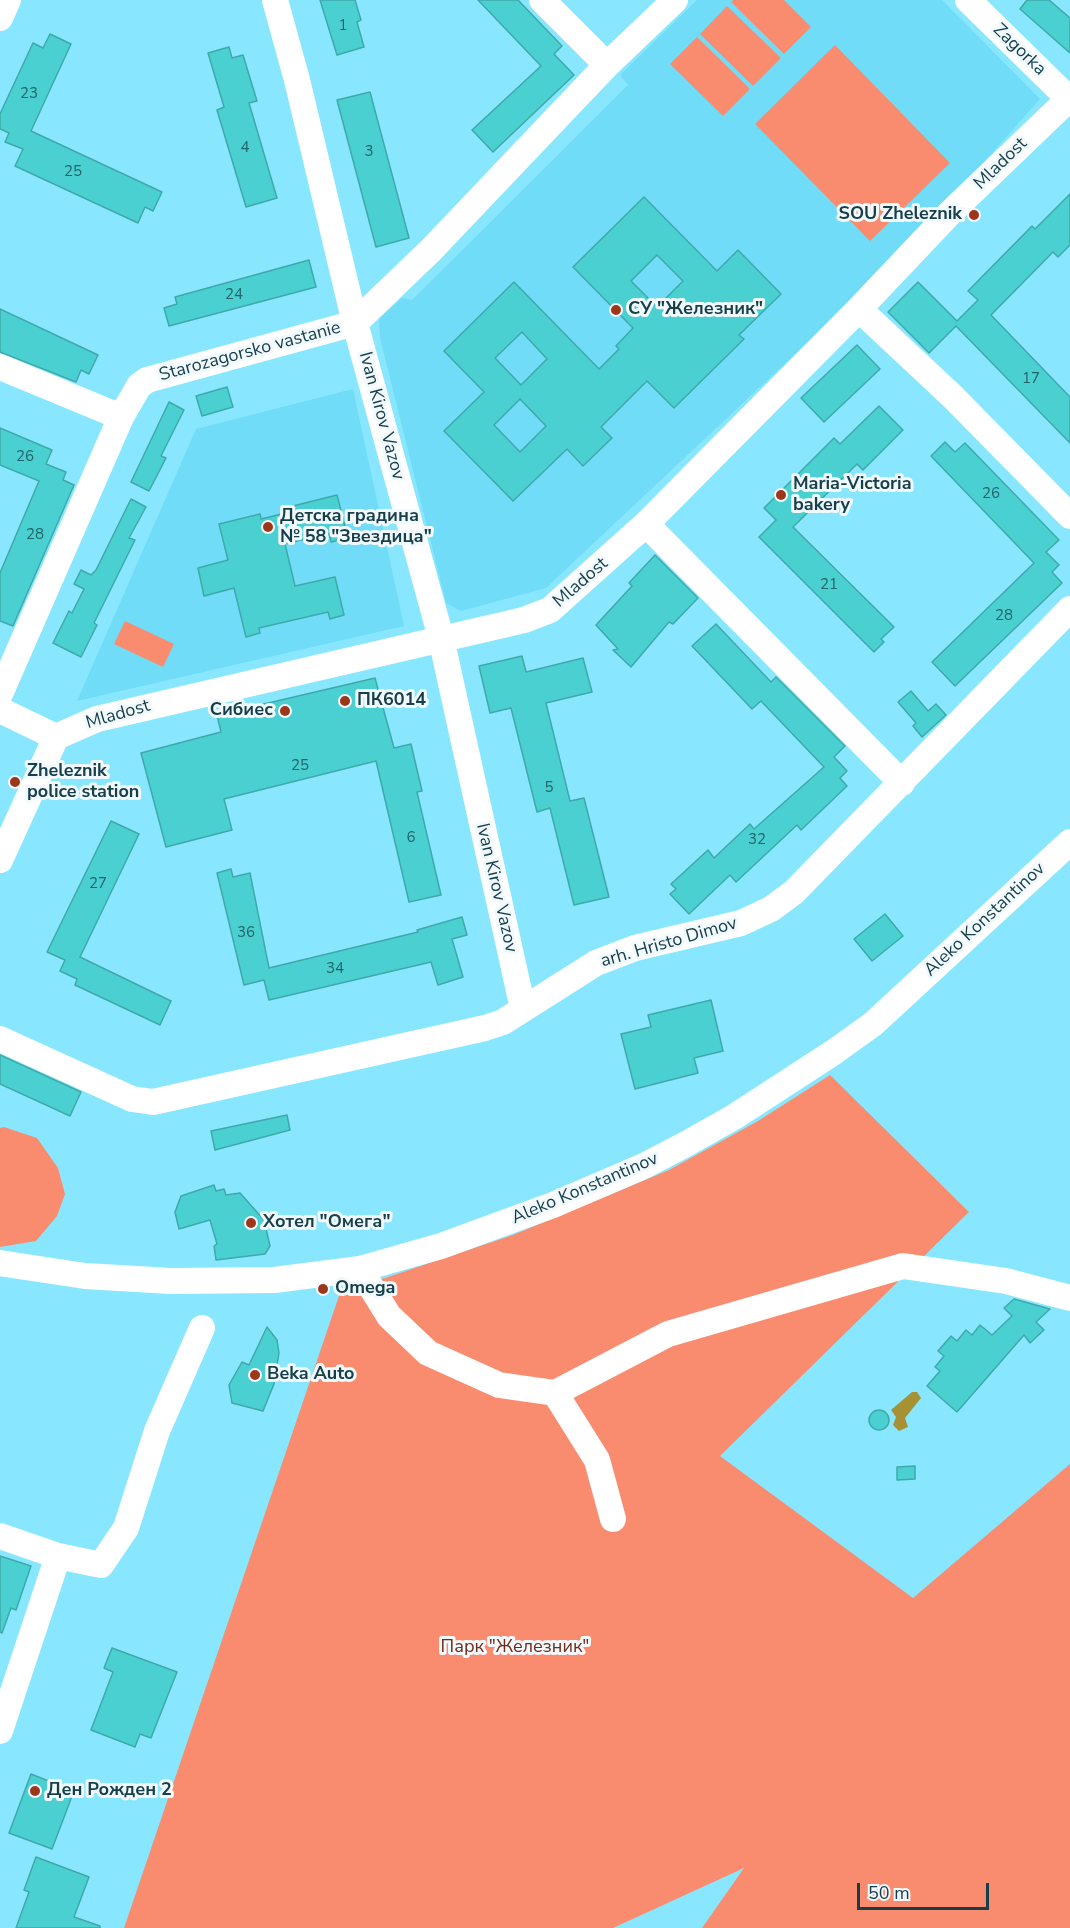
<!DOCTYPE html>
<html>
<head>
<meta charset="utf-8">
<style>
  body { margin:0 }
  #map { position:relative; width:1070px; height:1928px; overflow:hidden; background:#88e7ff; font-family:"Nunito Sans",sans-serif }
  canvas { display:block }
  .scale { position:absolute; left:857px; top:1883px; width:132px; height:27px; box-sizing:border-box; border:3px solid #163f49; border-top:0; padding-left:8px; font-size:18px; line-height:21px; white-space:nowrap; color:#163f49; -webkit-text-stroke:4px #f1f9fc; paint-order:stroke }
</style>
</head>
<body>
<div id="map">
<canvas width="1070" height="1928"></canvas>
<div class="scale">50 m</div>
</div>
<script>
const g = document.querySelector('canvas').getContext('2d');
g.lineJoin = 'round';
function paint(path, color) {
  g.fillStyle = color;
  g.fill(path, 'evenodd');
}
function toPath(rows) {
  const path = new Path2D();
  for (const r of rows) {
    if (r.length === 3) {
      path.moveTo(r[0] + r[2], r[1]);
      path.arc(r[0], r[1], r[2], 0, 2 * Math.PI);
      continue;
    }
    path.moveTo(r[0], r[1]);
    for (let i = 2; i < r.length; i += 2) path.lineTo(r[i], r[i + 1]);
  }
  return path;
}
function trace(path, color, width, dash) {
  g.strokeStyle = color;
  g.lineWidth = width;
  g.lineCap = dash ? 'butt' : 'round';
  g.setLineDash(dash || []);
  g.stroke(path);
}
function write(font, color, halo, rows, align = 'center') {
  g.font = font + ' "Nunito Sans",sans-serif';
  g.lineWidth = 6;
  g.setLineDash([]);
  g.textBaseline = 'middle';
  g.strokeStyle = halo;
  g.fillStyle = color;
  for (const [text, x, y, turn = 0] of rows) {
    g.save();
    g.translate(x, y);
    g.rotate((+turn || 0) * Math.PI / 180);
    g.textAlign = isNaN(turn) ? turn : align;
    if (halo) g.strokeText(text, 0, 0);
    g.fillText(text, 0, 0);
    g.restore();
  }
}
paint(toPath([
  [697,0,942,0,1040,99,909,247,546,588,461,611,446,603,380,338,379,319,402,298,412,300,628,85,620,75],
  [353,389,404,626,77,701,196,429]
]), '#70dcf7');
paint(toPath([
  [733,0,784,0,811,27,784,54,731,2],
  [727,6,781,58,753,86,700,34],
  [697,37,750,89,723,116,670,64],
  [835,45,950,163,870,241,755,124],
  [125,621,174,644,163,667,114,644],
  [830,1075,969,1212,720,1456,913,1598,1070,1464,1070,1928,702,1928,744,1868,613,1928,124,1928,342,1287,385,1278,513,1235,669,1170,758,1121],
  [4,1127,37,1138,58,1168,65,1194,57,1216,36,1241,0,1247,0,1128]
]), '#f98c6f');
paint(toPath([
  [912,1392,917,1392,921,1398,905,1418,908,1427,899,1431,893,1425,896,1417,891,1410]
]), '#a69135');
const building = toPath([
  [320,0,355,0,361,20,357,22,364,47,337,55,320,0],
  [478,0,518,0,562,46,554,54,574,75,493,152,472,130,541,66,478,0],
  [1027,0,1049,0,1070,18,1070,53,1020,9,1027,0],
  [50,34,71,44,31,131,162,192,153,211,145,207,138,223,15,166,23,149,5,142,9,133,0,129,0,114,33,43,43,48,50,34],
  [229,47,232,58,243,55,257,101,249,103,277,198,246,207,217,110,224,107,208,53,229,47],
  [370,92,409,238,376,247,337,100,370,92],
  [1070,194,1070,245,1058,257,1053,252,991,315,1070,397,1070,443,956,326,929,353,888,312,918,282,957,321,978,300,968,291,1032,226,1035,229,1070,194],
  [644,197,717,271,738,250,781,294,739,335,744,339,674,408,647,381,601,427,612,438,583,466,567,449,513,501,444,431,484,392,444,351,514,282,599,369,619,349,616,346,633,328,573,267,644,197],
  [657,255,683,281,657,307,631,281,657,255],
  [522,332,547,359,521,385,495,358,522,332],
  [520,399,546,426,520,452,494,425,520,399],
  [309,260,316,287,169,326,164,308,177,304,175,297,309,260],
  [0,309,98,355,89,374,81,370,76,382,0,352,0,309],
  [857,345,880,369,824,422,801,398,857,345],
  [227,387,233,407,202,416,196,396,227,387],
  [169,402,184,410,161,456,166,458,149,491,131,482,169,402],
  [879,406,903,430,863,470,857,464,793,527,894,627,881,639,884,642,874,652,759,537,776,520,764,508,834,438,840,444,879,406],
  [0,428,52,450,46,464,66,472,63,480,74,485,13,626,0,621,0,573,39,481,0,465,0,428],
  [945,442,955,452,965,443,1059,540,1046,552,1059,565,1052,572,1062,583,955,686,932,662,1034,563,931,456,945,442],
  [337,495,348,538,331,542,329,533,285,544,295,586,335,577,344,615,330,619,328,612,259,628,260,633,246,637,234,588,204,596,198,568,228,560,219,524,260,514,261,519,294,511,293,506,337,495],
  [131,499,146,507,129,538,135,540,94,623,97,625,81,657,53,643,69,611,72,613,84,589,74,584,81,570,91,575,96,570,131,499],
  [655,555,698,598,673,624,669,622,631,667,613,650,618,649,596,625,632,586,629,583,655,555],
  [716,624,771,682,776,677,845,746,834,757,847,771,840,778,847,786,801,830,797,825,736,882,730,875,689,914,670,894,676,889,671,884,708,850,714,858,750,824,754,829,824,767,761,701,752,709,692,646,716,624],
  [522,656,526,672,583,658,592,692,546,703,570,801,584,798,609,897,574,905,550,808,537,812,511,708,490,713,479,666,522,656],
  [375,678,394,748,411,744,422,791,417,792,441,895,409,902,376,761,224,799,232,830,166,847,141,753,221,732,217,715,375,678],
  [911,691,928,711,936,704,946,715,922,737,913,726,916,723,898,702,911,691],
  [111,821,139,834,80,957,171,1001,160,1025,75,985,77,979,60,971,65,960,47,952,111,821],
  [231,869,233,877,250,873,269,968,418,932,417,930,462,917,467,935,452,939,463,977,438,985,431,962,269,1000,264,980,244,985,217,873,231,869],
  [885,914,903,936,872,961,854,939,885,914],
  [711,1000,723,1051,694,1058,698,1073,635,1089,621,1034,651,1027,648,1015,711,1000],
  [0,1055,81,1092,70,1116,0,1084,0,1055],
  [287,1115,290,1130,215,1150,211,1131,287,1115],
  [214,1185,216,1191,224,1189,226,1195,240,1193,264,1220,270,1246,265,1254,216,1260,214,1246,217,1244,210,1220,179,1229,175,1212,181,1196,214,1185],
  [1014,1299,1050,1309,1036,1322,1044,1330,1030,1343,1024,1335,957,1412,927,1386,940,1371,935,1367,944,1356,938,1351,951,1336,957,1341,966,1330,972,1335,980,1325,992,1335,1012,1316,1004,1308,1014,1299],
  [267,1327,277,1340,279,1353,274,1384,263,1411,232,1403,229,1385,242,1362,249,1365,267,1327],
  [879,1420,10],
  [915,1466,915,1479,897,1480,897,1467,915,1466],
  [0,1556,31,1566,16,1610,11,1608,2,1633,0,1632,0,1556],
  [112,1648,177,1672,151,1738,140,1734,135,1747,91,1730,113,1672,104,1668,112,1648],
  [31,1774,74,1791,52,1849,9,1833,31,1774],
  [36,1857,89,1877,74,1917,100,1926,100,1928,16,1928,29,1892,24,1890,36,1857]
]);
paint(building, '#4bd0d1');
trace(building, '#3fa9aa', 1.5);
trace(toPath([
  [275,0,297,80,355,323,441,638,523,1009],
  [542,0,607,65],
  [968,0,1070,100],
  [0,18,8,0],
  [859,309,953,397,1070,516],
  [0,367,121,417],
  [646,524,902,783],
  [0,694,121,417,139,386,147,380,355,323,431,250,607,65,675,0],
  [0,710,56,737],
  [0,860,56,737,97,719,524,620,550,610,646,524,859,309,949,214,1070,98],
  [0,1039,132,1099,153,1102,485,1028,503,1022,596,963,635,948,741,923,771,909,794,892,1070,609],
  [0,1263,85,1276,171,1281,274,1280,360,1269,441,1246,553,1205,644,1166,686,1144,734,1117,834,1052,873,1024,1070,842],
  [360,1269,389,1316,428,1353,499,1385,555,1393,597,1460,613,1519],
  [555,1393,668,1334,903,1266,1006,1281,1070,1298],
  [0,1536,58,1556,101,1565,126,1528,157,1431,202,1328],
  [0,1731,58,1556]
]), '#fff', 26);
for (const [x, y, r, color] of [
  [974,215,6,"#9e3619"],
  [616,310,6,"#9e3619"],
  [781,495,6,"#9e3619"],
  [268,527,6,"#9e3619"],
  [345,701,6,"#9e3619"],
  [285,711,6,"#9e3619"],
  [15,782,6,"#9e3619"],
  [251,1223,6,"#9e3619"],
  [323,1289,6,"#9e3619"],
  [255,1375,6,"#9e3619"],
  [35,1791,6,"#9e3619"]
]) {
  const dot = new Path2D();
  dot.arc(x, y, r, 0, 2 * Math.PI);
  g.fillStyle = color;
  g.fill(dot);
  trace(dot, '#f1f9fc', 2);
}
write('15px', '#23636b', null, [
  ["1",343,26],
  ["23",29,94],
  ["4",245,148],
  ["3",369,152],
  ["25",73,172],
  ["24",234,295],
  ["17",1031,379],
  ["26",25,457],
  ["26",991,494],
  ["28",35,535],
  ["21",829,585],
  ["28",1004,616],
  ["25",300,766],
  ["5",549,788],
  ["6",411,838],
  ["32",757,840],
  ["27",98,884],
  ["36",246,933],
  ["34",335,969]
]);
write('18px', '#163f49', '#f1f9fc', [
  ["Zagorka",1019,50,44],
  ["Mladost",1001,164,-44],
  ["Starozagorsko vastanie",250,352,-15],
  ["Ivan Kirov Vazov",381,416,75],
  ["Mladost",581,583,-41],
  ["Mladost",118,715,-16],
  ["Ivan Kirov Vazov",496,888,77],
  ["Aleko Konstantinov",985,920,-43],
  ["arh. Hristo Dimov",669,943,-16],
  ["Aleko Konstantinov",585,1189,-23]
]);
write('bold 18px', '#163f49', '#f1f9fc', [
  ["SOU Zheleznik",962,215,"right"],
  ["СУ \"Железник\"",628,310],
  ["Maria-Victoria",793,485],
  ["bakery",793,506],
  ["Детска градина",280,517],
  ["№ 58 \"Звездица\"",280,538],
  ["ПК6014",357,701],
  ["Сибиес",273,711,"right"],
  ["Zheleznik",27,772],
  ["police station",27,793],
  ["Хотел \"Омега\"",263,1223],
  ["Omega",335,1289],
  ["Beka Auto",267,1375],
  ["Ден Рожден 2",47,1791]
], 'left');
write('18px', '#6f2a18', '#f1f9fc', [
  ["Парк \"Железник\"",515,1648]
]);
</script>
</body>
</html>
